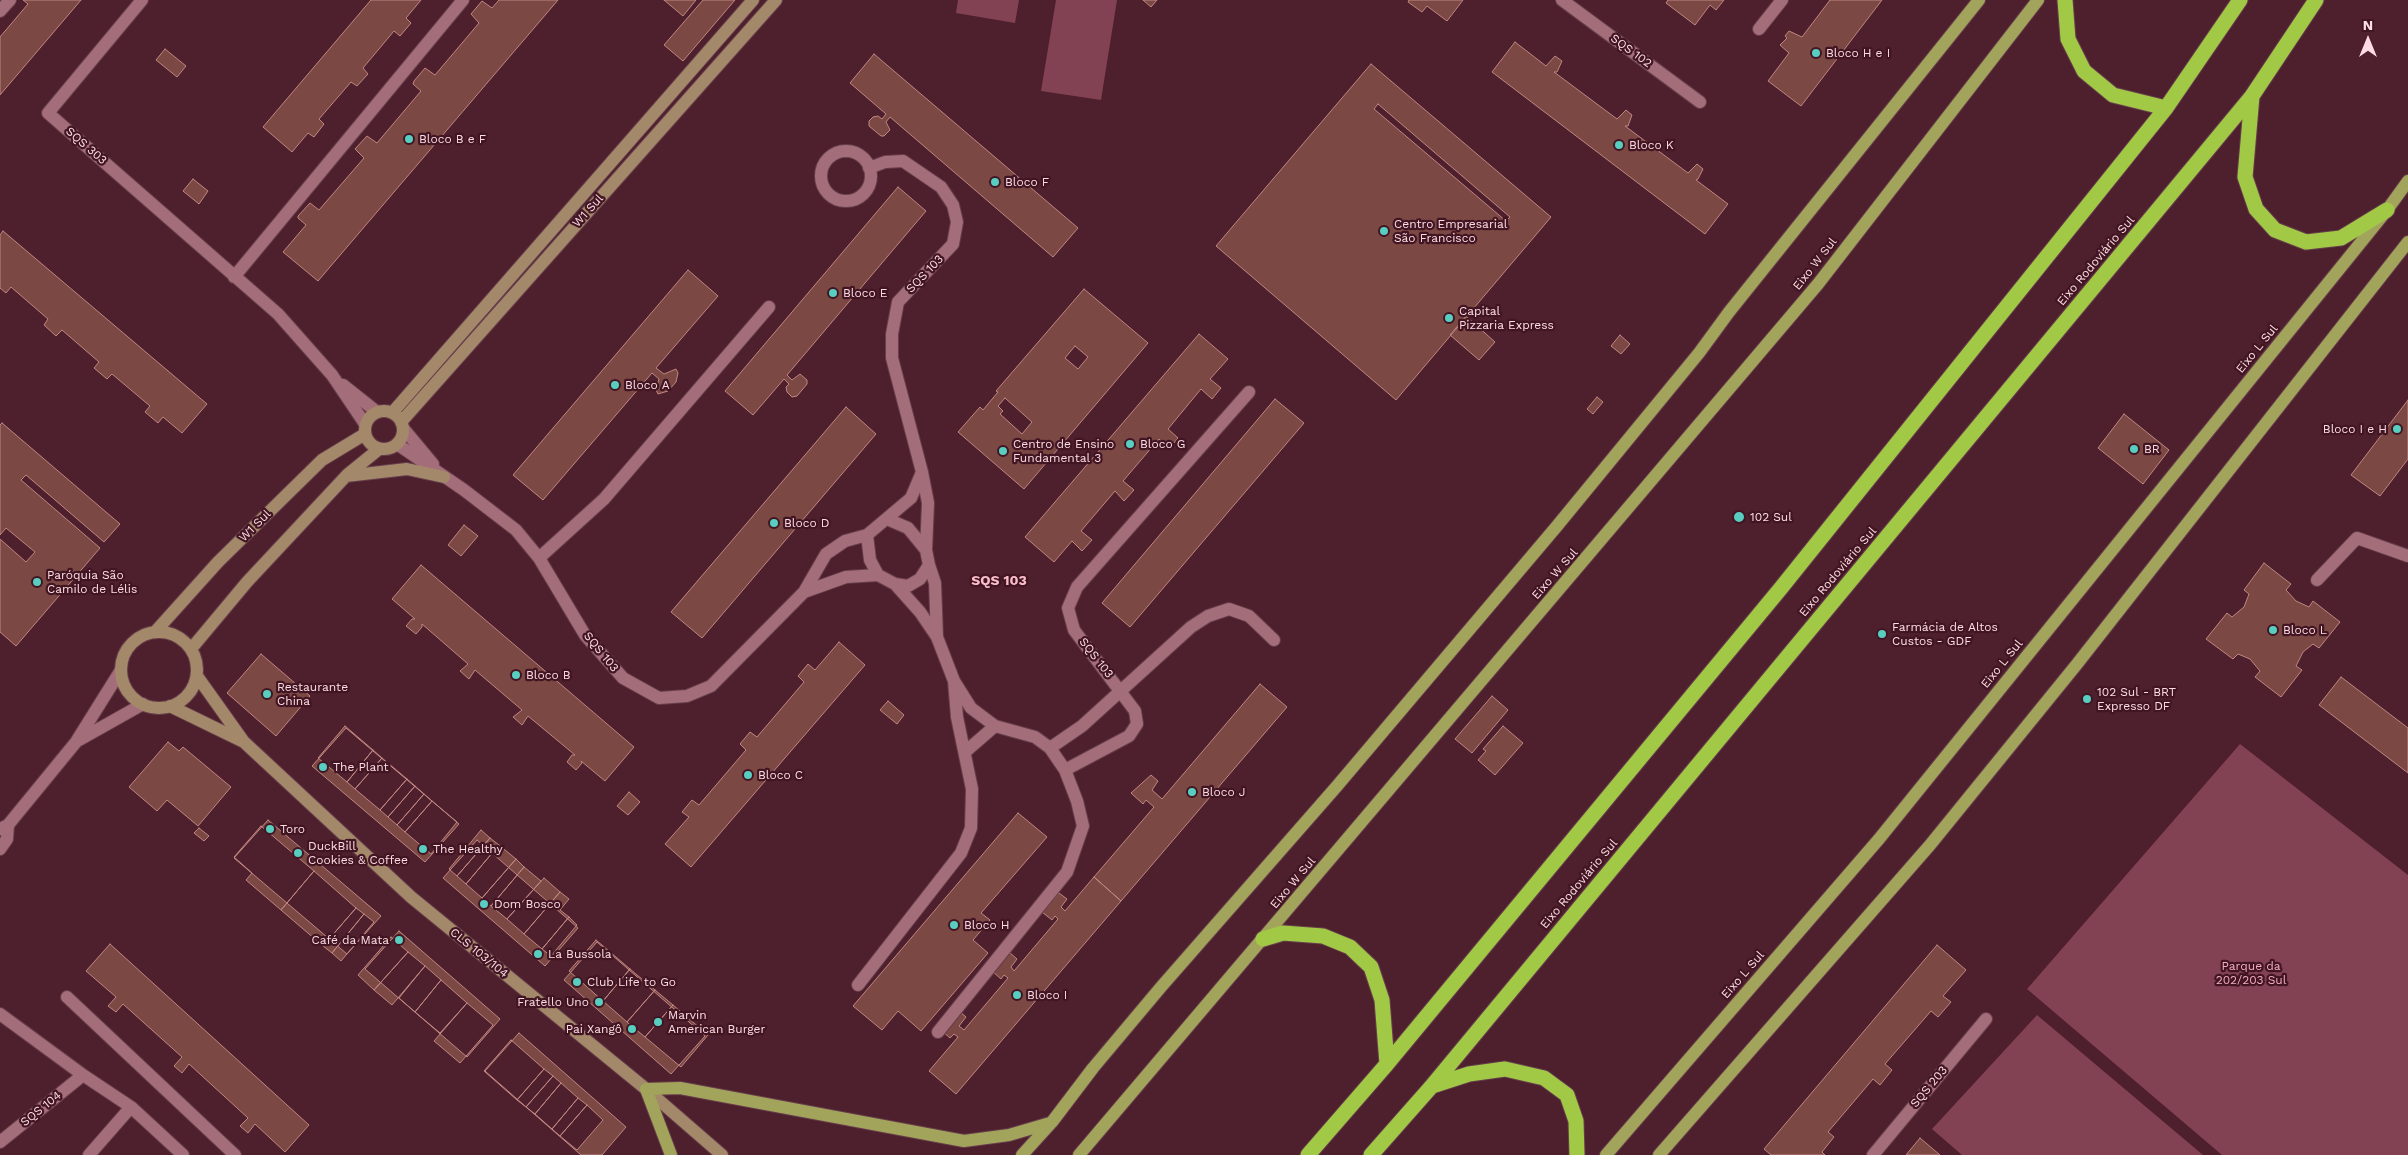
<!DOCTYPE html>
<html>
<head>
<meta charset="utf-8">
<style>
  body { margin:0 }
  #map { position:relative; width:2408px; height:1155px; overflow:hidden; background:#4e1f2c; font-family:"Work Sans",sans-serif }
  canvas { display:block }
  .north { position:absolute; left:2343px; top:15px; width:50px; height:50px; -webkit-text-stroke:4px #421523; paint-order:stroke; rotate:0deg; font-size:14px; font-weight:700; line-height:20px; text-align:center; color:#fddde3 }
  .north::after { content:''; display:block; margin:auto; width:18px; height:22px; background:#fddde3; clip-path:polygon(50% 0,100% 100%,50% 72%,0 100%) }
</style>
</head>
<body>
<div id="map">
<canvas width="2408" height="1155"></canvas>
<div class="north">N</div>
</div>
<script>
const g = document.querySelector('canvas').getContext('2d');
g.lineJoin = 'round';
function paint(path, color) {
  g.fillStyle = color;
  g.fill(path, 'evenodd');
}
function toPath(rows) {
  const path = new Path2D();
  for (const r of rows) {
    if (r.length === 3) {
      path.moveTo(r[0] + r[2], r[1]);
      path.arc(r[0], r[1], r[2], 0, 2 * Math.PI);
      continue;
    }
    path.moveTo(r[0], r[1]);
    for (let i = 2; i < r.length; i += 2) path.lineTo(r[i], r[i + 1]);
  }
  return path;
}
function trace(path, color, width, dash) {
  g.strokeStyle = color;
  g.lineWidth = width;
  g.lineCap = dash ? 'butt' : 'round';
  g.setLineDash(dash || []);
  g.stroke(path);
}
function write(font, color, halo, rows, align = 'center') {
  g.font = font + ' "Work Sans",sans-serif';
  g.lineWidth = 4.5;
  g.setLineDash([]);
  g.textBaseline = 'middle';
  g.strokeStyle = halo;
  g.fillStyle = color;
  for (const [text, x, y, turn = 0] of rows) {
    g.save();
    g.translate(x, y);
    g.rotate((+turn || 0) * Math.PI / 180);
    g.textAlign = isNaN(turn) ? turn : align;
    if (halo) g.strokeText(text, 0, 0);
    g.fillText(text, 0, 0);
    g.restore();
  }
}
paint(toPath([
  [958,0,1019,0,1015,23,956,13],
  [1056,0,1117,0,1101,100,1041,91],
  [2240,744,2408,875,2408,1155,2222,1155,2027,989],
  [2037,1015,2203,1155,1962,1155,1932,1129]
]), '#834253');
const building = toPath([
  [81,0,0,95,0,37,28,4,23,0,81,0],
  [371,0,421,0,406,18,411,23,400,36,394,31,363,68,368,74,357,86,351,82,319,119,324,124,314,137,308,133,292,152,263,127,371,0],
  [499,0,558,0,318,281,283,252,306,225,298,218,298,216,310,203,319,210,364,158,355,149,367,136,377,143,421,91,413,84,414,81,425,68,435,75,479,23,471,14,482,1,492,8,499,0],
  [664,0,696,0,683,16,664,0],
  [703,0,735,0,683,61,664,45,703,0],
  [1143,0,1157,0,1151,7,1143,0],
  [1409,0,1463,0,1447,21,1427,6,1422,12,1408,2,1409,0],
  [1668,0,1724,0,1716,10,1710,5,1695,25,1666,3,1668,0],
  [1830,0,1882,0,1801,106,1768,81,1789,53,1780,45,1787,38,1785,36,1789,31,1802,37,1830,0],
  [1515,42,1546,66,1555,56,1562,61,1557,72,1554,72,1617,119,1626,110,1632,115,1628,126,1625,126,1688,173,1697,164,1703,169,1698,179,1696,180,1728,204,1705,234,1492,72,1515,42],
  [165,49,186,66,177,77,156,60,165,49],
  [874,54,1078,228,1053,257,890,117,886,122,890,130,884,136,881,136,869,126,869,121,873,117,878,116,882,119,886,114,850,83,874,54],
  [1371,64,1551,217,1396,400,1216,246,1371,64],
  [1378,104,1510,217,1506,221,1374,109,1378,104],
  [193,179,208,191,199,204,183,191,193,179],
  [898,187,926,211,787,375,792,380,800,374,807,380,807,384,797,396,792,397,787,392,786,387,789,384,784,379,753,415,725,391,898,187],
  [3,231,207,404,182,433,163,417,158,423,145,412,150,406,112,374,107,379,94,368,99,362,62,330,56,336,44,325,48,319,11,287,6,293,0,288,0,235,3,231],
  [688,270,718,296,656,368,664,374,676,369,678,373,676,382,668,391,658,394,656,390,659,379,652,373,543,500,513,475,688,270],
  [1084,289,1148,343,1024,489,958,432,980,407,983,410,998,392,996,391,1084,289],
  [1075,346,1088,357,1078,369,1065,358,1075,346],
  [1005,398,1032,422,1022,434,1000,414,1003,411,998,406,1005,398],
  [1466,316,1495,342,1479,360,1450,335,1466,316],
  [1199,334,1228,359,1210,379,1221,388,1212,399,1201,389,1168,429,1178,438,1169,449,1159,439,1123,481,1134,490,1124,501,1115,491,1081,531,1092,540,1082,551,1072,541,1054,562,1025,537,1199,334],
  [1620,335,1630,344,1621,354,1611,346,1620,335],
  [1597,397,1603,402,1593,414,1587,409,1597,397],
  [1275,399,1304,423,1130,627,1102,603,1275,399],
  [2408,400,2408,459,2380,496,2351,475,2408,400],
  [846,407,876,434,702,638,671,612,846,407],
  [2124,414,2169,450,2143,484,2098,448,2124,414],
  [2,423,120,524,104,542,26,475,21,480,100,548,16,646,0,632,0,539,26,562,35,552,6,528,0,535,0,425,2,423],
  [464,525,478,536,461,556,448,545,464,525],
  [2264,563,2291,584,2286,590,2296,601,2309,607,2313,601,2340,622,2319,648,2313,644,2303,652,2296,666,2302,670,2281,697,2255,677,2260,671,2250,659,2238,654,2233,659,2206,639,2227,613,2232,617,2244,607,2249,594,2244,590,2264,563],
  [421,565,634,747,605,781,581,761,582,763,576,770,567,762,572,755,575,755,528,716,522,725,513,717,522,710,475,670,469,679,460,671,468,664,422,624,422,627,416,634,406,626,412,619,415,619,392,599,421,565],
  [839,642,865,665,691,867,665,844,689,817,682,812,692,800,699,805,746,750,740,744,750,732,757,737,804,682,798,676,808,664,815,670,839,642],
  [261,654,310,696,276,736,227,693,261,654],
  [2341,677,2408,728,2408,773,2319,705,2341,677],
  [1260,684,1287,707,1121,901,1094,877,1154,807,1146,800,1143,804,1131,793,1151,775,1158,781,1152,790,1162,799,1260,684],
  [1492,696,1508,710,1472,753,1455,739,1492,696],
  [888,701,904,715,897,724,880,710,888,701],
  [345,726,373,750,347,782,318,758,345,726],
  [1503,726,1523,743,1495,775,1478,760,1486,751,1483,749,1503,726],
  [346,728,459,824,425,862,312,766,346,728],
  [168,742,179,751,183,747,231,787,198,826,167,800,157,811,129,787,168,742],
  [373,750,382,758,355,789,347,782,373,750],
  [382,758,407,779,380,810,355,789,382,758],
  [407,779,415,786,388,817,380,810,407,779],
  [415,786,424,794,397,825,388,817,415,786],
  [629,792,640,802,628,815,617,806,629,792],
  [424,794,432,801,405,832,397,825,424,794],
  [432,801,457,822,431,854,405,832,432,801],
  [1018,813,1047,837,981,913,990,920,973,940,988,953,921,1031,898,1011,882,1030,853,1006,1018,813],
  [268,820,381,916,347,954,234,858,268,820],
  [261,826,314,871,281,910,246,880,252,873,234,857,261,826],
  [199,828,209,836,204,841,194,833,199,828],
  [481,830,490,838,457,876,449,869,481,830],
  [490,838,499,845,466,884,457,876,490,838],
  [477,840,578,928,545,966,443,878,477,840],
  [499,845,516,859,482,898,466,884,499,845],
  [516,859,524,867,491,906,482,898,516,859],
  [524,867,541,881,507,919,491,906,524,867],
  [314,871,356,908,323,946,281,910,314,871],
  [1094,877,1121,901,956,1094,929,1071,958,1037,954,1034,950,1038,941,1030,959,1011,966,1017,959,1026,964,1030,1008,978,1004,975,1001,979,992,971,1009,952,1017,959,1011,967,1014,971,1058,919,1055,916,1052,920,1042,912,1059,893,1067,899,1061,907,1065,911,1094,877],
  [544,878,560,892,524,934,507,919,544,878],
  [560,892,569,899,560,910,569,917,542,949,524,934,560,892],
  [356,908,364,914,332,953,323,946,356,908],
  [364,914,374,922,341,961,332,953,364,914],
  [569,917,577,925,551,956,542,949,569,917],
  [399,931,500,1019,467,1057,365,969,399,931],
  [391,937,408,952,374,990,358,975,391,937],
  [596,940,630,969,603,1001,569,971,596,940],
  [597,942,705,1036,671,1074,564,980,597,942],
  [110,944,309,1125,285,1152,255,1124,248,1133,240,1126,248,1118,189,1064,182,1073,174,1066,182,1057,123,1004,116,1012,108,1006,116,997,86,971,110,944],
  [1937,945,1966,970,1943,996,1951,1002,1938,1017,1931,1011,1885,1064,1892,1070,1880,1085,1873,1079,1828,1132,1834,1137,1822,1152,1825,1155,1771,1155,1764,1149,1937,945],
  [408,952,425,966,392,1005,374,990,408,952],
  [425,966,441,980,415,1012,399,998,425,966],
  [630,969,655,990,627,1022,603,1001,630,969],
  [441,980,467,1003,440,1033,415,1012,441,980],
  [655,990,673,1005,645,1037,627,1022,655,990],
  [467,1003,493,1025,460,1063,434,1041,467,1003],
  [673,1005,708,1035,681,1067,645,1037,673,1005],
  [519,1033,626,1127,602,1155,581,1155,485,1071,519,1033],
  [511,1040,544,1069,517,1100,484,1071,511,1040],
  [544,1069,553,1076,526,1107,517,1100,544,1069],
  [553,1076,561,1083,535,1114,526,1107,553,1076],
  [561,1083,578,1098,552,1129,535,1114,561,1083],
  [578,1098,587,1105,560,1136,552,1129,578,1098],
  [587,1105,603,1120,577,1150,560,1136,587,1105],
  [1920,1138,1940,1155,1906,1155,1920,1138]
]);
paint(building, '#7b4844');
trace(building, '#c08782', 1);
const street = toPath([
  [142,0,48,113,278,314,332,375,365,424],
  [1562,0,1700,102],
  [0,11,10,0],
  [1759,29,1782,0],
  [846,176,25],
  [869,168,885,162,903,161,941,187,953,205,957,222,953,244,898,302,892,334,892,358,922,472,928,503,926,550],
  [234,277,463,0],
  [343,385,377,412],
  [403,428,433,464],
  [397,444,464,490,516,530,539,558,604,499,769,307],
  [867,535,870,560,878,575],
  [539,558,585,635,623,678,659,698,687,696,711,686,804,592,826,554,845,541,867,535,911,498,922,472],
  [929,565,935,583,937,637],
  [2317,580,2357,538,2408,556],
  [804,592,846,577,878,575,895,584,908,586,920,579,929,565,926,550,908,528,887,519],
  [79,740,143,704],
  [1050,748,1082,726,1191,627,1208,616,1229,609,1249,616,1274,640],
  [965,752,995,726],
  [1065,770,1129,736,1137,724,1135,711,1074,630,1068,608,1077,587,1249,392],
  [0,829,8,825,76,742,121,670],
  [0,849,7,839,8,825],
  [858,985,961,853,971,828,972,789,957,717,954,681,937,637,920,612,895,584],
  [67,997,235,1155],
  [0,1014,83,1075,131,1107,183,1155],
  [938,1032,1067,872,1083,826,1077,801,1065,770,1050,748,1035,737,995,726,971,708,954,681],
  [0,1142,83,1075],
  [89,1155,131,1107],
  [1873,1155,1986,1019]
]);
const secondary = toPath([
  [384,430,19],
  [392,413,753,0],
  [401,422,776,0],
  [346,476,407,469,444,477],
  [155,632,218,562,322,460,365,434],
  [159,670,38],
  [191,649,247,582,347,475,379,449],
  [197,676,244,742,411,897,646,1089,722,1155],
  [170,706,242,741]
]);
const primary = toPath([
  [671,1155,646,1089,680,1088,964,1141,1009,1135,1050,1123],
  [1022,1155,1052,1122,1093,1068,1161,987,1337,786,1557,526,1699,353,1729,312,1979,0],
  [1079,1155,1818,284,2038,0],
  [1606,1155,1879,839,2387,210,2408,181],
  [1659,1155,1930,845,2077,664,2408,242]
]);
const highway = toPath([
  [2065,0,2068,39,2084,71,2113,95,2166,108],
  [2252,96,2245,177,2256,209,2275,230,2306,242,2341,238,2387,210],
  [1263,939,1283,933,1323,936,1350,947,1371,967,1382,1000,1387,1064],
  [1432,1086,1469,1074,1505,1069,1544,1078,1567,1095,1576,1121,1577,1155],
  [1308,1155,1387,1064,1781,588,2166,108,2240,0],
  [1371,1155,1431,1087,2252,96,2316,0]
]);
trace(street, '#673e4b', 14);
trace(secondary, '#673e4b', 14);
trace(primary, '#673e4b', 14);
trace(highway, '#673e4b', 17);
trace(street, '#a46d7a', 12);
trace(secondary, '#a3896a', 12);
trace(primary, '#a3a45b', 12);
trace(highway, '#a2c946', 15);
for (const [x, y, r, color] of [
  [1816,53,5,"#58cec0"],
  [409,139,5,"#58cec0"],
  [1619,145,5,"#58cec0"],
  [995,182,5,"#58cec0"],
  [1384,231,5,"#58cec0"],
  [833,293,5,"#58cec0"],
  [1449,318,5,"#58cec0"],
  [615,385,5,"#58cec0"],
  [2397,429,5,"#58cec0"],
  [1130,444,5,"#58cec0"],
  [2134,449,5,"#58cec0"],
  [1003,451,5,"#58cec0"],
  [1739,517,6,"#58cec0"],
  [774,523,5,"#58cec0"],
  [37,582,5,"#58cec0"],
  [2273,630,5,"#58cec0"],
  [1882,634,5,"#58cec0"],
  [516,675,5,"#58cec0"],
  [267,694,5,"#58cec0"],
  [2087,699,5,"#58cec0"],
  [323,767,5,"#58cec0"],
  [748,775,5,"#58cec0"],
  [1192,792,5,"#58cec0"],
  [270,829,5,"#58cec0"],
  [423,849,5,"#58cec0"],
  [298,853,5,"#58cec0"],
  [484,904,5,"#58cec0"],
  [954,925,5,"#58cec0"],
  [399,940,5,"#58cec0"],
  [538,954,5,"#58cec0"],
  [577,982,5,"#58cec0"],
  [1017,995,5,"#58cec0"],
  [599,1002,5,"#58cec0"],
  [658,1022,5,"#58cec0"],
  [632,1029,5,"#58cec0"]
]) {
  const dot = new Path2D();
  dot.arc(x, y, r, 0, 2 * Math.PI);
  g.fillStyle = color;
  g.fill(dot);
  trace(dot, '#421523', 2);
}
write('12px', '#fddde3', '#421523', [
  ["SQS 102",1631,51,36],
  ["SQS 303",86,146,41],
  ["W1 Sul",588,211,-48],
  ["Eixo Rodoviário Sul",2096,261,-50],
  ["Eixo W Sul",1815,264,-52],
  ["SQS 103",925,274,-46],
  ["Eixo L Sul",2257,349,-51],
  ["W1 Sul",255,526,-45],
  ["Eixo Rodoviário Sul",1838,572,-50],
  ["Eixo W Sul",1555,574,-49],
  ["SQS 103",601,652,51],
  ["SQS 103",1096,658,52],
  ["Eixo L Sul",2002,664,-51],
  ["Eixo W Sul",1293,883,-50],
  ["Eixo Rodoviário Sul",1579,884,-50],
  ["CLS 103/104",479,953,39],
  ["Eixo L Sul",1743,975,-49],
  ["SQS 203",1929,1087,-50],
  ["SQS 104",41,1109,-39]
]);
write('12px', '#fddde3', '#421523', [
  ["Bloco H e I",1826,53],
  ["Bloco B e F",419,139],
  ["Bloco K",1629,145],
  ["Bloco F",1005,182],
  ["Centro Empresarial",1394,224],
  ["São Francisco",1394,238],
  ["Bloco E",843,293],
  ["Capital",1459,311],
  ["Pizzaria Express",1459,325],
  ["Bloco A",625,385],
  ["Bloco I e H",2387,429,"right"],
  ["Centro de Ensino",1013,444],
  ["Fundamental 3",1013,458],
  ["Bloco G",1140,444],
  ["BR",2144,449],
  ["102 Sul",1750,517],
  ["Bloco D",784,523],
  ["Paróquia São",47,575],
  ["Camilo de Lélis",47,589],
  ["Farmácia de Altos",1892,627],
  ["Custos - GDF",1892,641],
  ["Bloco L",2283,630],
  ["Bloco B",526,675],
  ["Restaurante",277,687],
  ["China",277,701],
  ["102 Sul - BRT",2097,692],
  ["Expresso DF",2097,706],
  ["The Plant",333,767],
  ["Bloco C",758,775],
  ["Bloco J",1202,792],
  ["Toro",280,829],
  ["DuckBill",308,846],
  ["Cookies & Coffee",308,860],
  ["The Healthy",433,849],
  ["Dom Bosco",494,904],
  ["Bloco H",964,925],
  ["Café da Mata",389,940,"right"],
  ["La Bussola",548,954],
  ["Club Life to Go",587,982],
  ["Bloco I",1027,995],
  ["Fratello Uno",589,1002,"right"],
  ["Marvin",668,1015],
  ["American Burger",668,1029],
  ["Pai Xangô",622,1029,"right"]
], 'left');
write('12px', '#f3adbd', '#421523', [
  ["Parque da",2251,966],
  ["202/203 Sul",2251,980]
]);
write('bold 14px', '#fabdca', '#421523', [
  ["SQS 103",999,581]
]);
</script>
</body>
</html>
